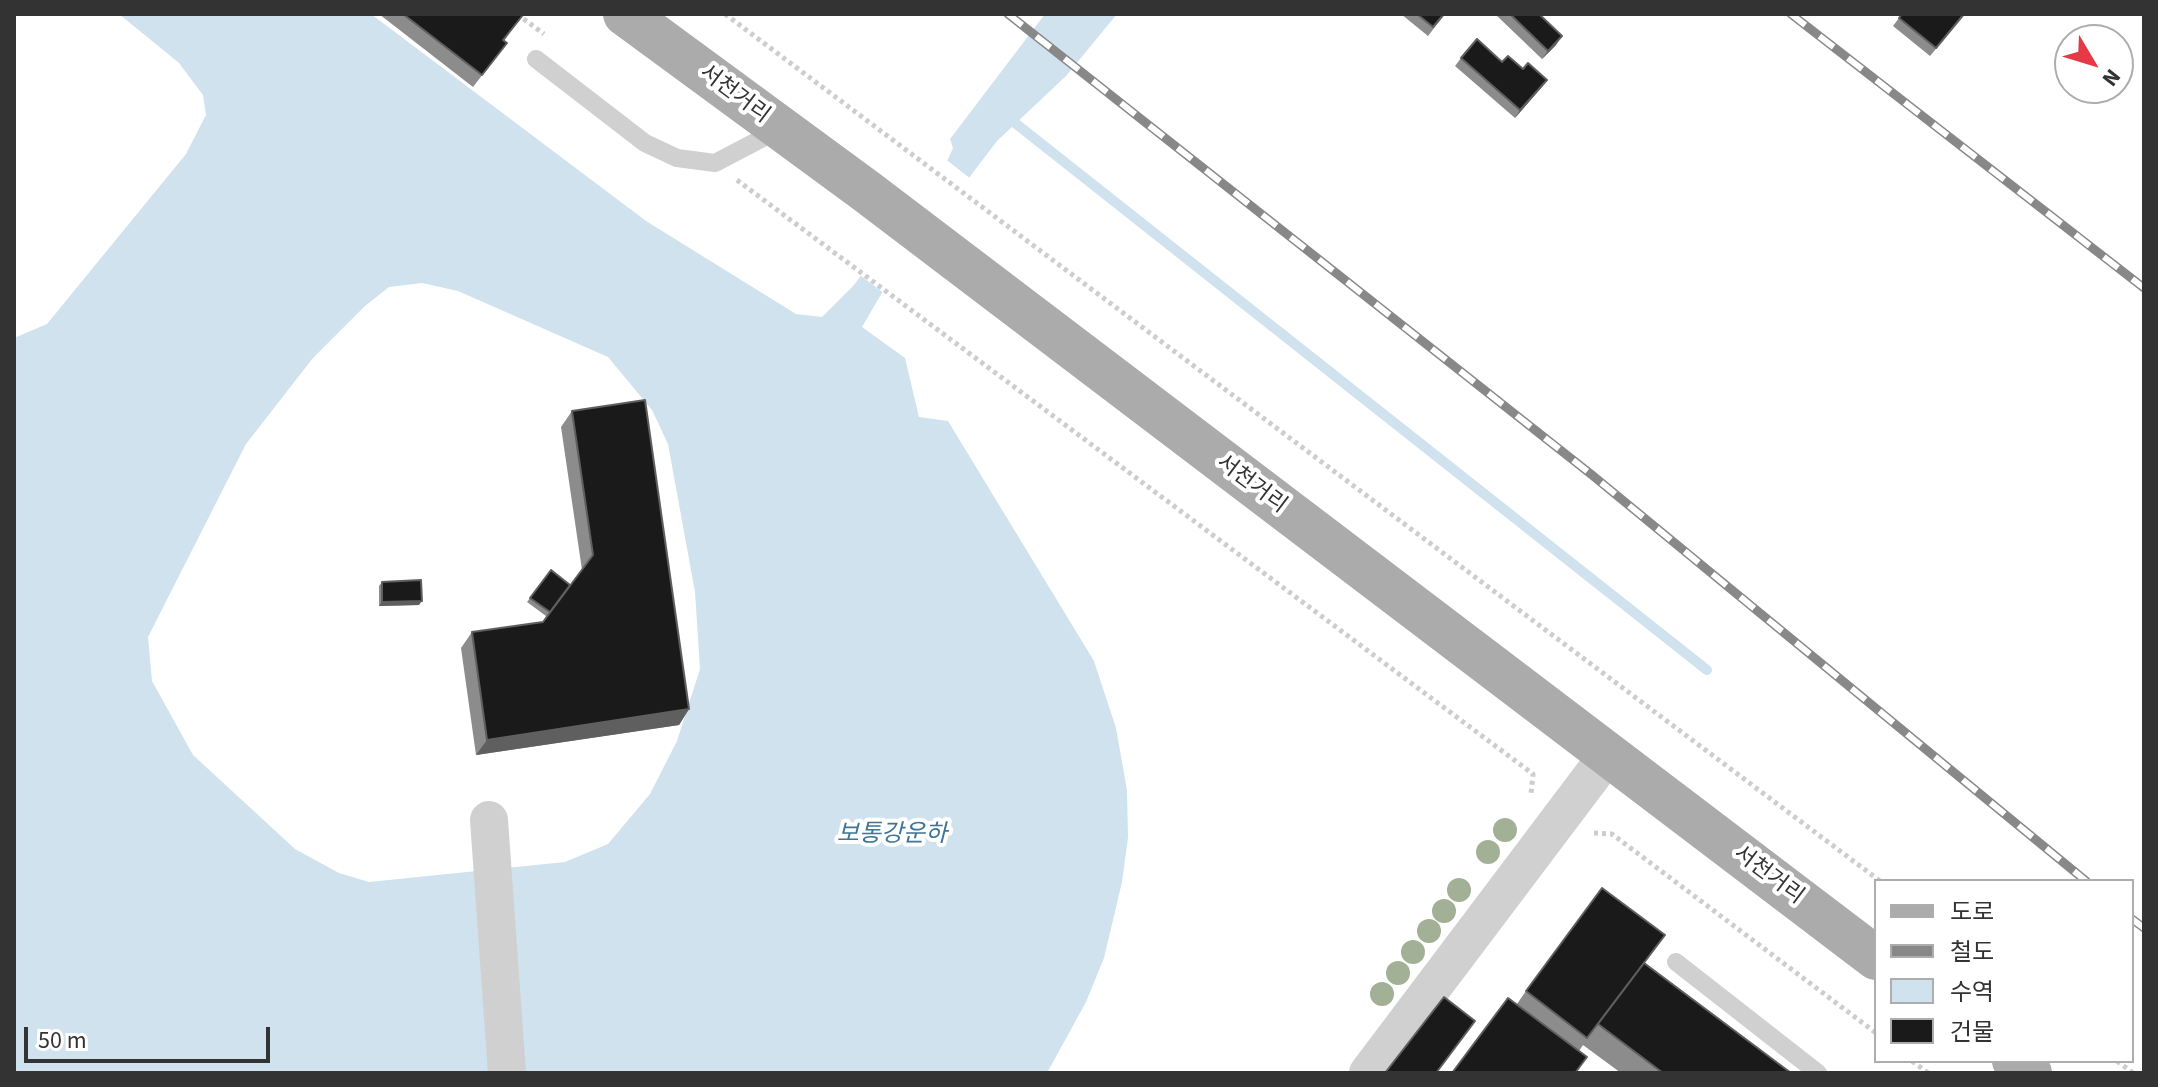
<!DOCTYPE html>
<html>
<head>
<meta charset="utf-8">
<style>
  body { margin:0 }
  #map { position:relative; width:2158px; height:1087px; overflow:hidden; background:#fff; font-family:"Source Sans 3","Noto Sans KR",sans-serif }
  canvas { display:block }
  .frame { position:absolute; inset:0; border:16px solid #333; pointer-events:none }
  .legend { position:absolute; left:1874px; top:879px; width:260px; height:184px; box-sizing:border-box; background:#fff; border:2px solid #adadad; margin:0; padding:10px 14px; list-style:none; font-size:24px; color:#333 }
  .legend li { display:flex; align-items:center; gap:16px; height:40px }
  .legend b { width:40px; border:2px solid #adadad }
  .north { position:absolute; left:2054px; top:24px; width:80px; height:80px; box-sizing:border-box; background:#fff; border:2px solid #adadad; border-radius:50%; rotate:128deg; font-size:22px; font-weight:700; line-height:32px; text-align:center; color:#333 }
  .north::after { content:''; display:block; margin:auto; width:28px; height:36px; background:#e63946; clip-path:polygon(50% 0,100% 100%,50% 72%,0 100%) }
  .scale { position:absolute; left:24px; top:1027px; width:246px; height:36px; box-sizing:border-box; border:4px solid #333; border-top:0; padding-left:10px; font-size:24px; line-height:28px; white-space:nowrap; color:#333; -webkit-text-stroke:6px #fff; paint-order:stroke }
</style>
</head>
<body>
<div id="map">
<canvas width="2158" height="1087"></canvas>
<div class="frame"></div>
<ul class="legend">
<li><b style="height:10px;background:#ababab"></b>도로</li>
<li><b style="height:10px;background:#888"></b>철도</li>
<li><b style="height:22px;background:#cfe2ee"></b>수역</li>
<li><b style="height:22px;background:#1a1a1a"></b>건물</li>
</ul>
<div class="north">N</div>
<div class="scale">50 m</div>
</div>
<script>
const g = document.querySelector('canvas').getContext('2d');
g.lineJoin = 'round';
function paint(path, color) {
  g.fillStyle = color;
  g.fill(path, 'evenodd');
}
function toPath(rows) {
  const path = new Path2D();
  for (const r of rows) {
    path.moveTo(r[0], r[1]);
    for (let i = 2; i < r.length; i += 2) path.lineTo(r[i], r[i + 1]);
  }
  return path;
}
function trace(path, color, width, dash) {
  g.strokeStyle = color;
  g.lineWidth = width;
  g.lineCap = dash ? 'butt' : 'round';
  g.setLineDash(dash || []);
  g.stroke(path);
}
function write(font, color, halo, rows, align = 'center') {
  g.font = font + ' "Source Sans 3","Noto Sans KR",sans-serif';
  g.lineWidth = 8;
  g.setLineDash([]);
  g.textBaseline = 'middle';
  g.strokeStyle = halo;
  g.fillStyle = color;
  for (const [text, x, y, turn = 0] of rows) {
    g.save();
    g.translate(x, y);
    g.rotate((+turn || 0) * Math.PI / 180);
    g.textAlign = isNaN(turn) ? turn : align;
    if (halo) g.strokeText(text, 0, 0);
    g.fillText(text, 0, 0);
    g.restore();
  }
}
paint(toPath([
  [119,14,371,14,646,221,796,314,822,317,854,285,948,159,953,148,950,139,1045,14,1117,14,1066,76,997,141,883,291,862,327,905,358,919,417,948,421,1094,661,1116,728,1127,790,1128,837,1122,882,1104,958,1086,1002,1047,1073,14,1073,14,338,47,324,186,154,206,115,203,95,179,63],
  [422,283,458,291,608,357,652,410,668,444,695,592,700,669,677,741,650,794,608,844,565,862,369,882,339,873,295,849,193,755,152,681,148,637,246,444,313,358,365,306,389,287]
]), '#cfe2ee');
paint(toPath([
  [944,158,971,179,885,294,857,273]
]), '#fff');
trace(toPath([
  [1005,115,1707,670]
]), '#cfe2ee', 10);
trace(toPath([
  [517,14,544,34],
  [725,14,1880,881],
  [737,180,1533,774,1531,794],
  [1594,833,1612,834,1876,1033],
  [1912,1061,1928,1073],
  [2117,1061,2133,1073]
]), '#cdcdcd', 5, [4, 4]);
trace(toPath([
  [536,59,645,143,677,158,715,163,780,129],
  [1676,962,1818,1073]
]), '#d0d0d0', 18);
trace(toPath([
  [489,820,507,1073],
  [1368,1073,1607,756]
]), '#d0d0d0', 38);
trace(toPath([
  [625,14,866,191,1876,958],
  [2014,1061,2030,1073]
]), '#ababab', 44);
const rail = toPath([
  [1008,14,1592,475,2086,881],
  [1791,14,2144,288],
  [2132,919,2144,928]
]);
trace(rail, '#888', 9);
trace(rail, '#fff', 6, [18]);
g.fillStyle = '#a2b095';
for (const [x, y] of [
  [1505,830],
  [1488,852],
  [1459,890],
  [1444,911],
  [1429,931],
  [1413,952],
  [1398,973],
  [1382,994]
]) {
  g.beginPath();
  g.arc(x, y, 12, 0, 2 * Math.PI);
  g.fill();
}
paint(toPath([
  [379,14,522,14,523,15,504,41,507,43,473,87],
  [1401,14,1445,14,1428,36],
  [1495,14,1539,14,1556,45,1542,59],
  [1902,14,1965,14,1930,56,1893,26],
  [1461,58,1502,62,1541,88,1515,118,1455,66],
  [572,411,689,709,679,725,476,755,461,648,472,632,543,622,546,616,527,602,551,570,570,585,582,570,561,427],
  [382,582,419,605,379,606,379,586],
  [1645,963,1791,1073,1621,1073,1583,1045,1579,1051,1587,1057,1576,1073,1452,1073,1517,1004,1526,991]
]), '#8c8c8c');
paint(toPath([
  [1562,36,1556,45,1542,59,1548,51],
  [1547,80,1541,88,1515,118,1520,110],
  [422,601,419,605,379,606,382,602],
  [689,709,679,725,476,755,487,740]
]), '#5f5f5f');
const building = toPath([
  [403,14,522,14,523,15,503,40,507,43,482,75,403,14],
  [1417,14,1444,14,1433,27,1417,14],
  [1510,14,1539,14,1562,36,1548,51,1510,14],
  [1902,14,1964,14,1936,48,1899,18,1902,14],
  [1477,39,1502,62,1508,56,1523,69,1528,63,1547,80,1520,110,1461,58,1477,39],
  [645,400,689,709,487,740,472,632,543,622,593,555,572,411,645,400],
  [551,570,570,585,550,612,530,598,551,570],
  [421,580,422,601,382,602,382,582,421,580],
  [1602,888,1665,935,1587,1038,1526,991,1602,888],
  [1644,963,1791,1073,1663,1073,1598,1024,1644,963],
  [1444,997,1475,1021,1436,1073,1385,1073,1444,997],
  [1508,998,1587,1057,1575,1073,1452,1073,1508,998]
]);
paint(building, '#1a1a1a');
trace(building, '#5f5f5f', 2);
write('22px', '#333', '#fff', [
  ["서천거리",734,95,37],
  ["서천거리",1251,485,37],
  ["서천거리",1768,876,37]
]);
write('italic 24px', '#3f7597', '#fff', [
  ["보통강운하",892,836]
]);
</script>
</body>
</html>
